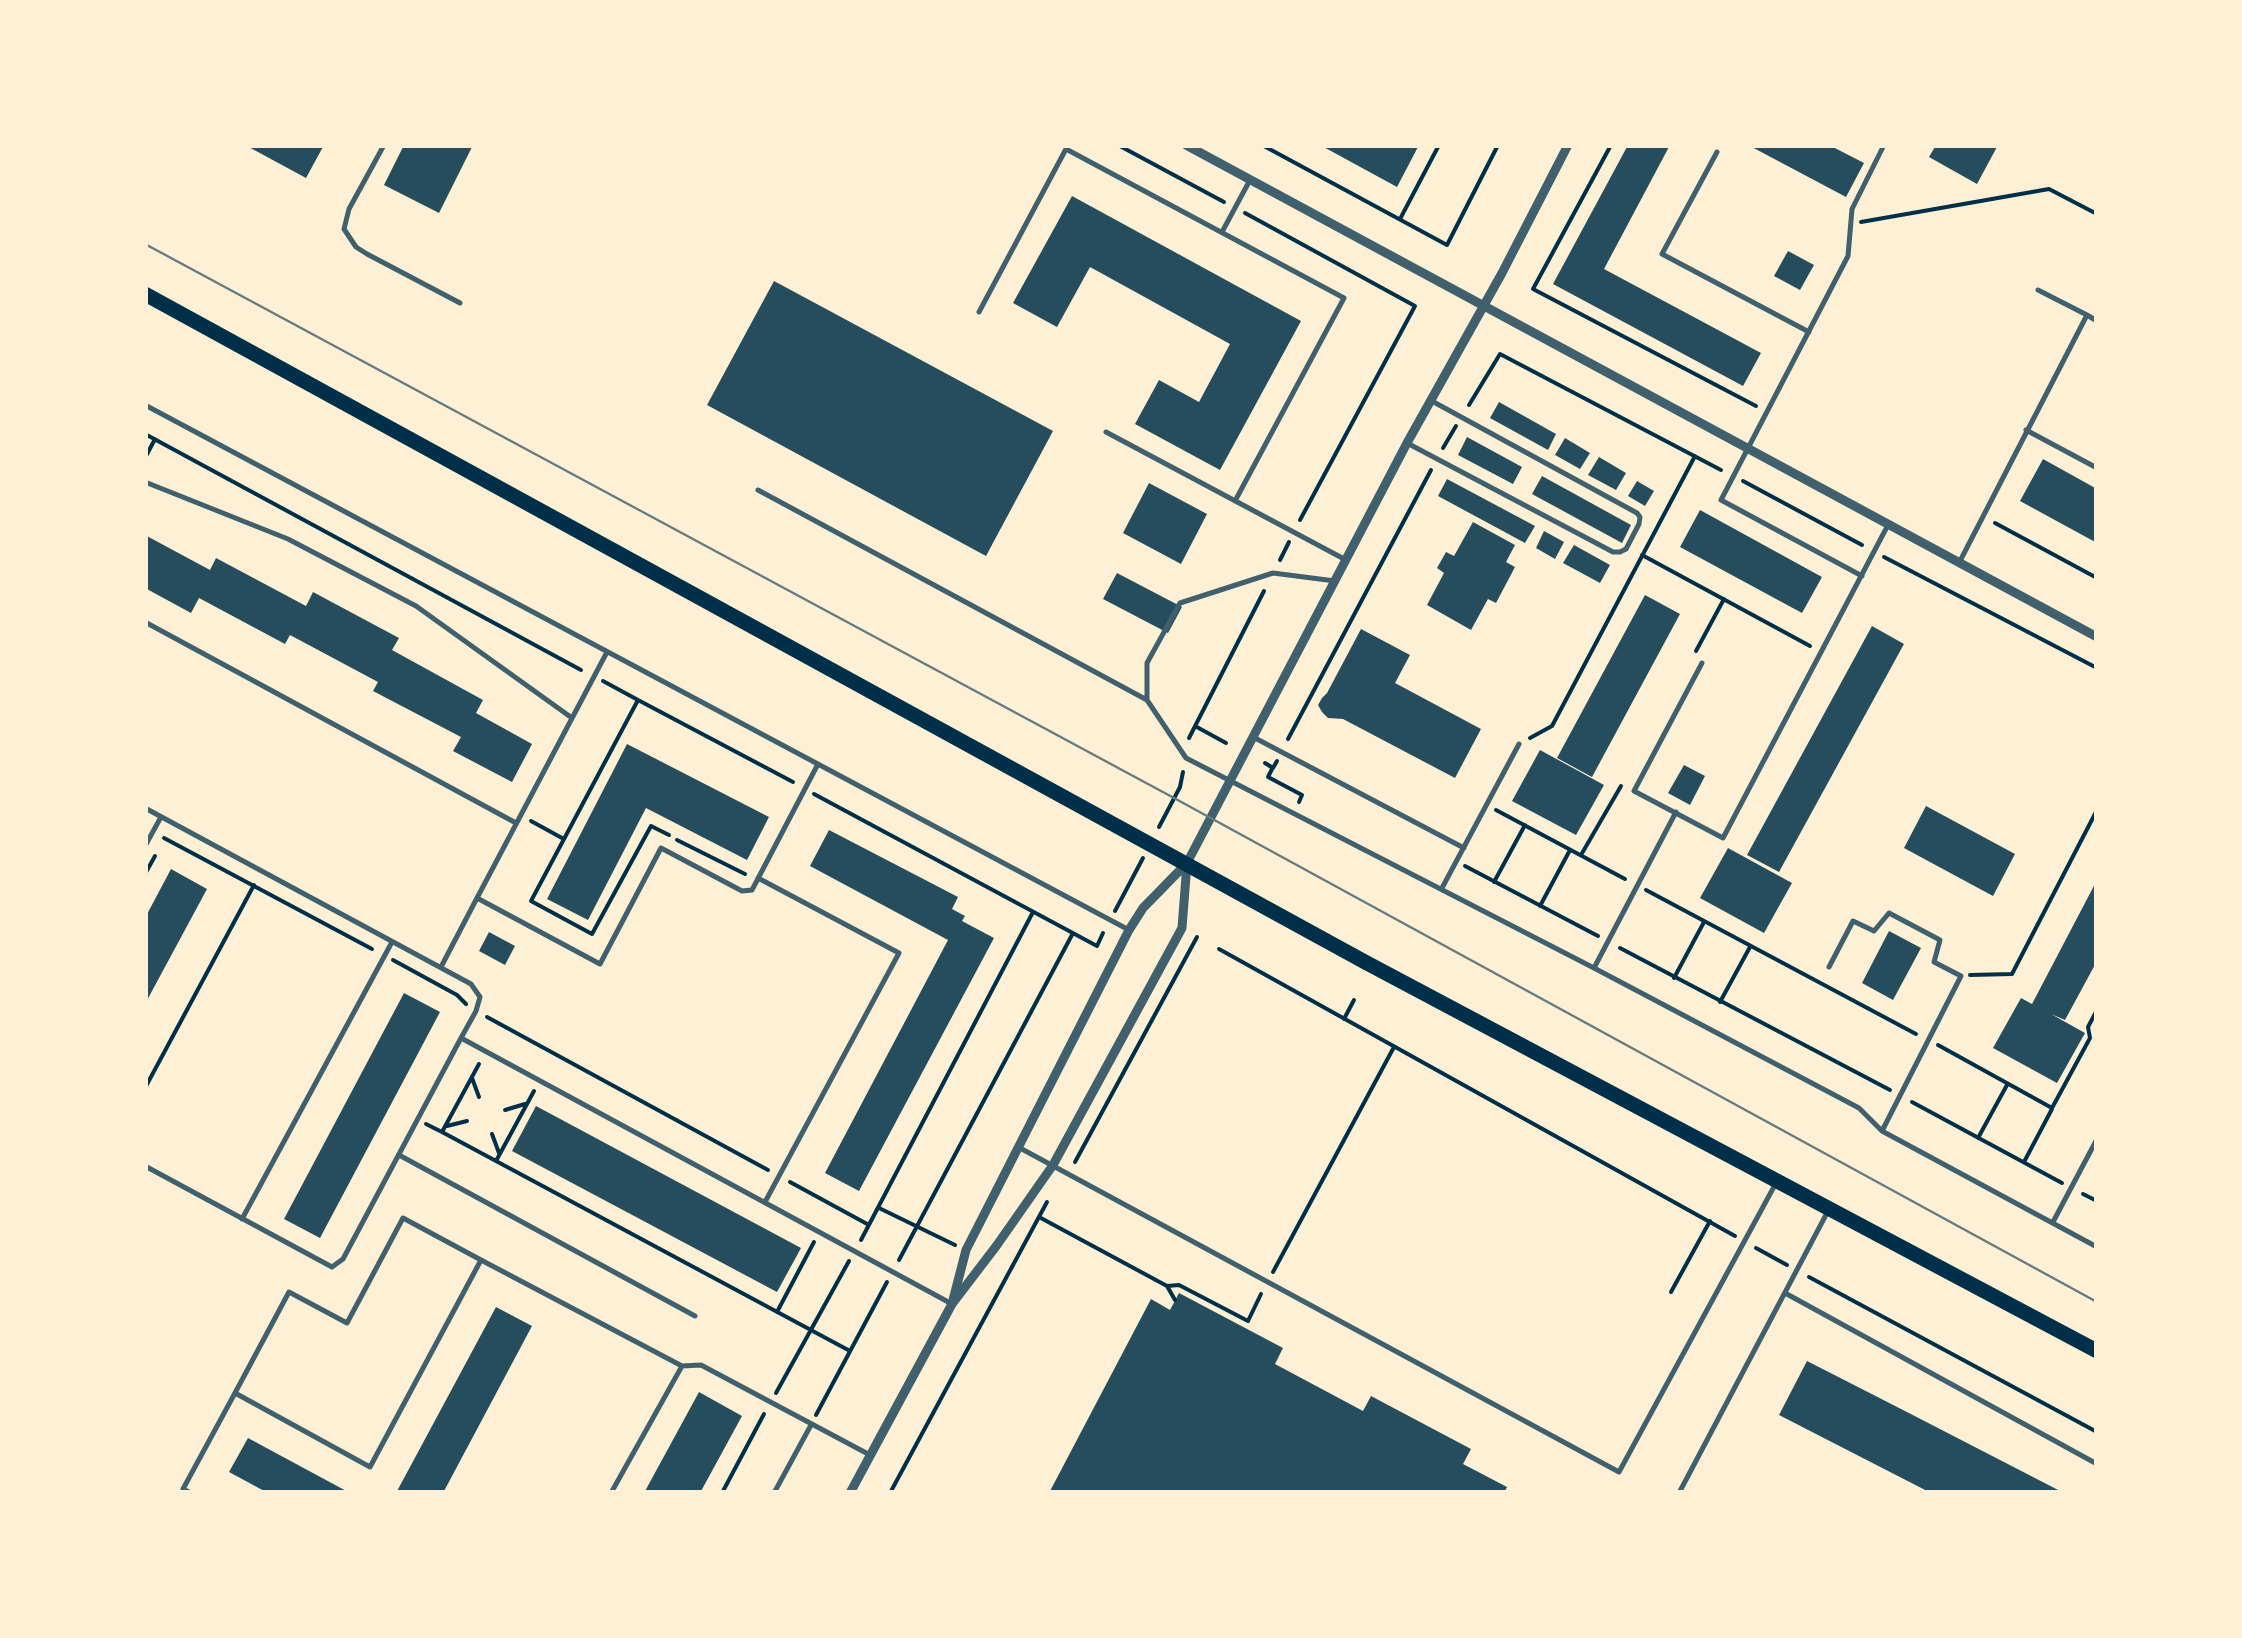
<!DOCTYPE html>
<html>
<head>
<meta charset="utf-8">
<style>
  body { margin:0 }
  #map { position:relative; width:2242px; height:1638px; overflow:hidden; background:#fdf0d5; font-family:Helvetica,sans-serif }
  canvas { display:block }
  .frame { position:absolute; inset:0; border:148px solid #fdf0d5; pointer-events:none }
</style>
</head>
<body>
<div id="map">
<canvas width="2242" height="1638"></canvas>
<div class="frame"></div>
</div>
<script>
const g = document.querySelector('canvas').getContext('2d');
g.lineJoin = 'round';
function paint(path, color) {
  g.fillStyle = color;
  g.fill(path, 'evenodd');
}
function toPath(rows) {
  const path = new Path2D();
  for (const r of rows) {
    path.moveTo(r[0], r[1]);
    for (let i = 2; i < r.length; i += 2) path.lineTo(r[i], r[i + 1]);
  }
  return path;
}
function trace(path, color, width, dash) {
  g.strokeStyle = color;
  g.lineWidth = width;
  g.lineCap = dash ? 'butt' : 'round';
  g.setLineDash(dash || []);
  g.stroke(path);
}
paint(toPath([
  [245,145,324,145,306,178],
  [404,145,473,145,439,213,384,185],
  [1320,145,1419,145,1397,187],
  [1628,145,1670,145,1604,269,1761,353,1743,386,1553,284],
  [1748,145,1829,145,1864,163,1846,197],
  [1936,145,1998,145,1977,184,1929,157],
  [1072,196,1301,321,1220,470,1135,424,1159,380,1199,402,1230,344,1090,267,1057,327,1013,303],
  [1788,251,1814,265,1800,290,1774,276],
  [774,281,1053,431,986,556,707,405],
  [1499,402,1556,434,1548,450,1490,418],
  [1467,437,1522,467,1513,484,1458,455],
  [1565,438,1590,453,1580,469,1555,455],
  [1599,457,1626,473,1616,490,1588,475],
  [2043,459,2097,489,2097,543,2020,501],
  [1542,476,1631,525,1622,543,1532,494],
  [1447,479,1535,526,1525,543,1438,496],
  [1637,481,1654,491,1645,506,1628,496],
  [1149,483,1207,514,1181,564,1123,533],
  [1700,510,1822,577,1802,613,1680,547],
  [1473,522,1515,545,1506,562,1515,567,1496,603,1488,599,1471,630,1427,605,1444,573,1437,568,1446,552,1454,556],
  [1544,531,1564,542,1555,559,1536,548],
  [145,535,210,570,216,558,306,606,313,592,399,638,392,650,483,700,476,713,532,744,512,782,453,751,461,737,373,691,378,682,290,635,285,644,199,598,191,613,145,588],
  [1574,545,1610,565,1600,583,1563,563],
  [1117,573,1182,607,1168,633,1103,599],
  [1645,595,1680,614,1592,777,1557,758],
  [1872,626,1904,644,1779,872,1747,855],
  [1361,629,1410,655,1395,683,1481,729,1455,778,1343,719,1328,718,1322,712,1318,705,1322,698,1327,693],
  [627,744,769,817,747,860,646,808,588,920,547,899],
  [1540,750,1604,785,1576,835,1512,801],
  [1684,765,1705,776,1690,805,1668,793],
  [1926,806,2015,854,1993,896,1904,848],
  [829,830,958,897,952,909,965,916,962,921,994,938,859,1191,825,1173,948,940,810,866],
  [1728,848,1792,883,1764,933,1700,898],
  [171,869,207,889,145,1004,145,918],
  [2097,880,2097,961,2065,1020,2051,1014,2085,1033,2057,1083,1993,1048,2021,998,2032,1004],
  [1889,931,1921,948,1893,1000,1862,983],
  [489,932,515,946,505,965,479,951],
  [404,993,440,1012,320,1238,284,1219],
  [536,1106,801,1248,777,1292,512,1151],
  [1179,1293,1283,1348,1275,1364,1363,1411,1371,1396,1471,1449,1463,1464,1507,1487,1504,1493,1049,1493,1151,1299,1170,1310],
  [496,1307,532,1326,443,1493,396,1493],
  [1807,1361,1905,1411,2064,1493,1931,1493,1779,1415],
  [699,1392,742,1416,700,1493,644,1493],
  [248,1438,350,1493,268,1493,229,1472]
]), '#264d5e');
trace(toPath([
  [1118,145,1224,202],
  [1262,145,1447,245,1498,145],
  [1611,145,1533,289,1756,406],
  [1245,213,1415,306,1300,520],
  [1400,219,1439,145],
  [1861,222,2049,189,2097,214],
  [1469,405,1500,354,1721,470],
  [145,434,581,670],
  [1443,448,1456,426],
  [145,458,155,439],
  [1743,481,1862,545],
  [1995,523,2097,578],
  [1642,555,1810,646],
  [1884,557,2097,668],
  [1280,560,1289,542],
  [1696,651,1724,599],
  [603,681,638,700],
  [1195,726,1226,743],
  [1189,738,1264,591],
  [1530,738,1552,726,1695,456],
  [1288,739,1431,470],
  [1265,763,1273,768,1277,761],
  [1272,769,1268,777,1302,795,1299,802],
  [814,794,1097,946,1103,933],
  [1496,810,1625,879],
  [531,821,562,838],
  [1159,827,1180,787,1183,772],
  [669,835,651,826,592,934,531,901,638,700,793,782],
  [164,838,372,949],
  [677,840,745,874],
  [1581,855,1621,786],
  [1465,866,1598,936],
  [145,874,155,856],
  [1494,882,1525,825],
  [1646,890,1916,1034],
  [1540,906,1570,850],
  [1115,911,1143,858],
  [1620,948,1890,1090],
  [1219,949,1735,1236],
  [393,960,457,995,466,1004],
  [1970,975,2012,974,2097,810],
  [1674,978,1704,922],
  [1720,1002,1750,947],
  [487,1017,768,1170],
  [1344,1019,1354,1000],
  [1938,1045,2052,1108,2090,1038,2088,1027,2097,1010],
  [472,1078,479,1097],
  [145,1088,254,885],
  [1912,1102,2062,1183],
  [505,1110,525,1104],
  [426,1124,442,1132,479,1064],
  [447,1126,467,1121],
  [442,1132,850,1351],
  [492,1134,499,1153],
  [1978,1138,2007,1085],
  [496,1161,534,1091],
  [1075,1162,1197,937],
  [2024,1162,2052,1109],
  [790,1182,869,1225],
  [2083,1194,2097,1201],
  [879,1208,955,1245],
  [1039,1217,1167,1286,1175,1300],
  [861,1240,1033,912],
  [1756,1248,1787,1265],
  [899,1260,1073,933],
  [1273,1272,1394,1047],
  [1809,1277,2097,1432],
  [1167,1286,1179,1285,1248,1321,1261,1294],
  [1671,1292,1710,1221],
  [777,1312,814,1242],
  [776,1393,849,1261],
  [816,1415,887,1282],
  [722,1493,764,1414],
  [890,1493,1047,1202]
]), '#003049', 4);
trace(toPath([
  [384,145,349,209,344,229,356,247,367,254,460,303],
  [1717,152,1662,254,1809,332],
  [1222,232,1250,180],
  [2038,290,2087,315],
  [979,312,1066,149,1344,298,1235,501],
  [145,405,1129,930],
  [2026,430,2097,468],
  [1106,432,1346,560],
  [1407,443,1613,552,1620,552,1626,549,1639,524,1640,517,1637,513,1430,400],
  [145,482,288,539,416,606,572,718],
  [758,490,1147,700],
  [1959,563,2087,315,2097,321],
  [1862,576,1721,500,1848,256,1852,209,1884,145],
  [1335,581,1273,573,1180,603,1147,663,1147,700,1186,758,1594,968,1676,812],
  [145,622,516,823],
  [607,652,477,898,600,964,661,848,742,891,752,890,818,764],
  [1702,663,1634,791,1723,838,1888,525],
  [1255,738,1464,848],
  [145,808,471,984,480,997,476,1011,461,1038,952,1304],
  [145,846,161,817],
  [758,878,899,953,765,1202],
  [1442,888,1519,744],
  [441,967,477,898],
  [1829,967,1853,921,1874,931,1889,913,1940,940,1934,962,1961,976,1882,1131],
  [1594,968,1859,1108,1882,1131,2097,1247],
  [1020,1148,1619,1472,1776,1183],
  [399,1155,695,1316],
  [145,1166,332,1267,343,1259,461,1038],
  [242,1219,392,942],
  [2053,1222,2097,1139],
  [1785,1293,2097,1464],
  [235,1393,289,1292,347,1323,403,1218,481,1260],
  [191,1493,183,1489,235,1393,370,1467,481,1260,682,1366,701,1365,870,1455],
  [611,1493,682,1366],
  [774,1493,811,1425],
  [1679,1493,1828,1211]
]), '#3f606c', 5);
trace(toPath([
  [1186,145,2097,637],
  [952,1304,966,1250,1129,930,1143,908,1187,863,1407,443,1502,273,1568,145],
  [850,1493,952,1304,997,1245,1053,1165,1182,928,1187,863]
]), '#3f606c', 9);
trace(toPath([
  [145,294,1365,962,2097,1351]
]), '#003049', 15);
trace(toPath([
  [145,244,1174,798,2097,1302]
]), '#657d81', 2.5);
</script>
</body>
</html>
